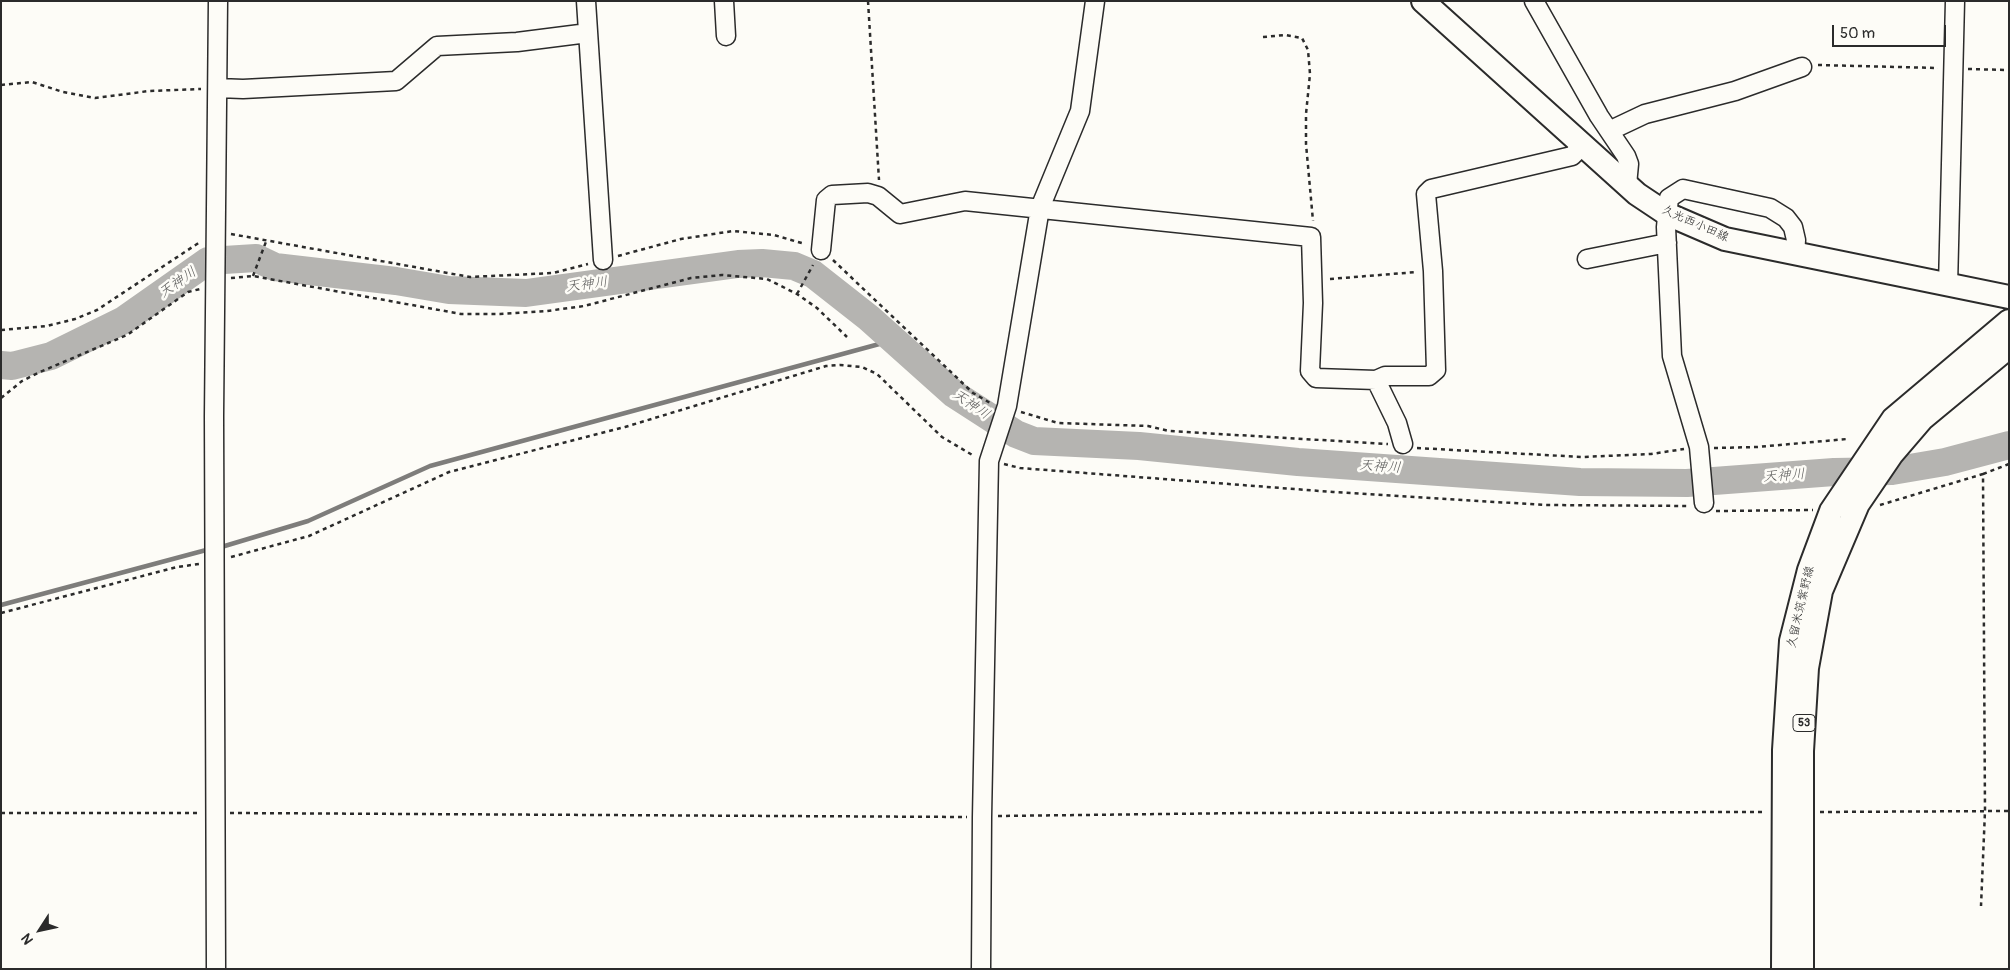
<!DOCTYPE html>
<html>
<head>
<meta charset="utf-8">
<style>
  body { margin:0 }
  #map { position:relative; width:2010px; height:970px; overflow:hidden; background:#fdfcf7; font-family:Pangolin,sans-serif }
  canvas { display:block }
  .frame { position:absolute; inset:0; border:2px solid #2b2b2b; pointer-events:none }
  .north { position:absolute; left:15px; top:905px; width:50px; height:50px; -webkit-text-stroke:4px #fdfcf7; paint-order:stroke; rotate:235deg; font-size:14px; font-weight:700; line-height:20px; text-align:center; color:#2b2b2b }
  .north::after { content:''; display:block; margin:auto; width:18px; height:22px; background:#2b2b2b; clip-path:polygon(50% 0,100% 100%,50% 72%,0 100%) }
  .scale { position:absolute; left:1832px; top:25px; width:114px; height:22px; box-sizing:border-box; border:2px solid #2b2b2b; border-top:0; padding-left:6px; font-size:15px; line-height:18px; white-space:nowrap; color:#2b2b2b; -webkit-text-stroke:4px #fdfcf7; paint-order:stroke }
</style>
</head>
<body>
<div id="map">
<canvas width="2010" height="970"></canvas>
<div class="frame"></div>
<div class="north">N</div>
<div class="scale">50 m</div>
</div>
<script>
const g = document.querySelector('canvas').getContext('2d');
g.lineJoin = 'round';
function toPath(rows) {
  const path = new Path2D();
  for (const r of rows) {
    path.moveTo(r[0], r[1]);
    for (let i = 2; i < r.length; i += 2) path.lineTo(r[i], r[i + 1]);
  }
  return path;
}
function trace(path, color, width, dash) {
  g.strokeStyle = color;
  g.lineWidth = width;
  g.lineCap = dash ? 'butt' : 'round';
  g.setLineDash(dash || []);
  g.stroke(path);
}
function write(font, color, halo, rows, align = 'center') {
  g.font = font + ' Pangolin,"Klee One",sans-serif';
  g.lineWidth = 5;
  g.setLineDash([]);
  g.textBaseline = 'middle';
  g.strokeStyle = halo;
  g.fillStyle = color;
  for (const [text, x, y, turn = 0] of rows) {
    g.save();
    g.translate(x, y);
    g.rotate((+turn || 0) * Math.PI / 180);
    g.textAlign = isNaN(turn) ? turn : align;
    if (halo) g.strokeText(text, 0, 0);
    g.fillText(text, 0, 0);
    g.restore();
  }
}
trace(toPath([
  [218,548,308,521,430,466,894,340],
  [1,605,210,549]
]), '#7e7d7b', 4.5);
trace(toPath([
  [1,365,12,366,51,356,124,320,208,261,256,258,275,267,396,281,449,290,526,293,738,264,762,263,794,266,813,274,869,318,954,394,1016,434,1034,441,1139,446,1298,462,1580,482,1687,483,1834,472,1892,471,1945,462,2009,445]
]), '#b5b4b1', 28);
const minor = toPath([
  [586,1,603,260],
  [724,1,726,36],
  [1534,1,1599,116,1626,156,1629,164,1627,185],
  [218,88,243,89,396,81,437,46,517,42,588,33],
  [1609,131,1645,114,1735,91,1802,67],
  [821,250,826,200,832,195,868,193,878,196,900,214,965,201,1311,237,1313,303,1310,371,1316,378,1376,380,1385,376,1429,376,1436,370,1433,271,1426,194,1431,189,1572,156,1582,146],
  [1587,259,1667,243],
  [1948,286,1955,1],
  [1376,380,1397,423,1403,444],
  [1704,503,1699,447,1672,356,1666,227,1669,198,1683,189,1770,208,1786,218,1793,227,1796,240,1795,254],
  [216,969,214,416,218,1],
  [981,969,982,817,989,461,1007,406,1040,208,1080,111,1095,1]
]);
const major = toPath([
  [1423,1,1637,194,1667,214,1725,239,2009,297],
  [1783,969,1784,750,1791,641,1809,570,1831,511,1893,419,2009,321],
  [1802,969,1802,751,1807,668,1821,591,1858,504,1892,454,1922,419,2009,347]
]);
trace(minor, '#2b2b2b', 21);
trace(major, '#2b2b2b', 26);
trace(toPath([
  [868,1,879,180],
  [1263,37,1285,35,1302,38,1308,50,1310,74,1306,114,1306,144,1313,221],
  [1818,65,1938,68],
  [1968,69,2009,70],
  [1,85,32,82,63,92,95,98,149,91,201,89],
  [231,234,470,277,553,273,588,264],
  [618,256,681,239,733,231,774,235,805,244],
  [833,260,973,393,992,404],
  [253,276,267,239],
  [231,278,253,276,461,314,500,314,547,311,584,306,691,278,722,275,767,279,797,294,817,308,847,337],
  [1330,279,1417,272],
  [797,294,813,265],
  [1,330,47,326,75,319,97,310,200,242],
  [1,398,22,381,40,372,127,335,188,292,200,289],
  [1021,412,1058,423,1148,426,1169,431,1388,444],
  [1417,448,1582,457,1651,454,1684,449],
  [1714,448,1757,447,1847,439],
  [1004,464,1020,468,1333,492,1545,505,1689,506],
  [1983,474,2009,464],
  [1880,505,1983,474,1985,811,1981,906],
  [1716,511,1813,510],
  [231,557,309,536,449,472,625,427,826,366,840,365,862,367,877,374,942,437,974,456],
  [1,613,177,567,199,564],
  [1820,812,2009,811],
  [1,813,200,813],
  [230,813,967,817],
  [998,816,1246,813,1765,812]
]), '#2b2b2b', 2.5, [4, 4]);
trace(minor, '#fdfcf7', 18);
trace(major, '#fdfcf7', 22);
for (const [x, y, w] of [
  [1804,723,22]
]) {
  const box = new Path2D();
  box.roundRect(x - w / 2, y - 8.5, w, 17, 4);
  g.fillStyle = '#fdfcf7';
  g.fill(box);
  trace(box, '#2b2b2b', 1);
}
write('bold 11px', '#2b2b2b', null, [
  ["53",1804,723]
]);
write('12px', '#2b2b2b', '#fdfcf7', [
  ["久光西小田線",1695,224,24],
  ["久留米筑紫野線",1801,607,-77]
]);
write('italic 14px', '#5b5b5a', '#fdfcf7', [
  ["天神川",178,283,-35],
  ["天神川",587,285,-7],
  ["天神川",971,405,34],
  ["天神川",1380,467,4],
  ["天神川",1784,476,-4]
]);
</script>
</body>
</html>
